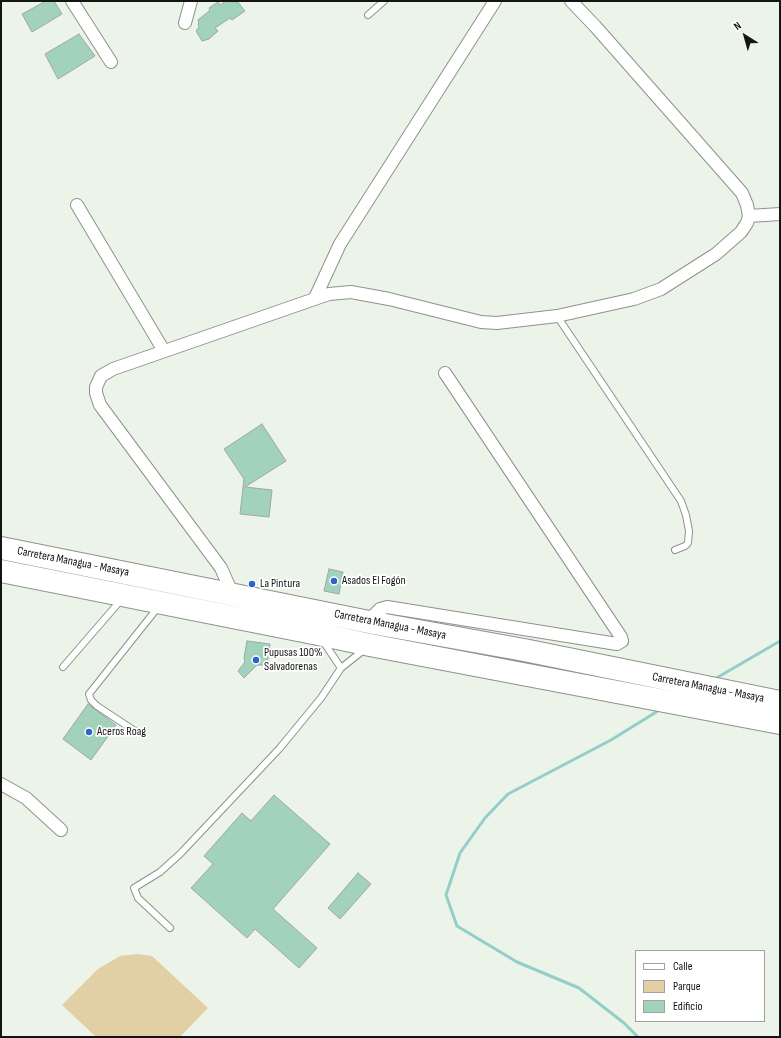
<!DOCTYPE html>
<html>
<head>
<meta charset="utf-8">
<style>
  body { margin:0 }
  #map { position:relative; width:781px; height:1038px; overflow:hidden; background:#ecf3e9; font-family:"Sofia Sans Condensed",sans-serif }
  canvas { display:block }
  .frame { position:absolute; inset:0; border:2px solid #131512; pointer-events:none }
  .legend { position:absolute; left:635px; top:950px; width:130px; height:72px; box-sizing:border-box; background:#fff; border:1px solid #a1a1a0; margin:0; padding:5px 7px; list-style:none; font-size:12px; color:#131512 }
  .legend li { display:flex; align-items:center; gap:8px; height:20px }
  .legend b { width:20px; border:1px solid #a1a1a0 }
  .north { position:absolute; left:725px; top:16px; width:40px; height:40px; -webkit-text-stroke:3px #fff; paint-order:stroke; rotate:323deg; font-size:11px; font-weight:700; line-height:16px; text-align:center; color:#131512 }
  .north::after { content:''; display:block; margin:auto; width:14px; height:18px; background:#131512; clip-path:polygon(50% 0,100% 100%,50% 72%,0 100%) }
</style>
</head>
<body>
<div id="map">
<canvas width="781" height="1038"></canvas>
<div class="frame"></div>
<ul class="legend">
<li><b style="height:5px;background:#fff"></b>Calle</li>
<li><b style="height:11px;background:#e2d0a4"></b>Parque</li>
<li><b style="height:11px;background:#a2d3ba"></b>Edificio</li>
</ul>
<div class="north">N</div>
</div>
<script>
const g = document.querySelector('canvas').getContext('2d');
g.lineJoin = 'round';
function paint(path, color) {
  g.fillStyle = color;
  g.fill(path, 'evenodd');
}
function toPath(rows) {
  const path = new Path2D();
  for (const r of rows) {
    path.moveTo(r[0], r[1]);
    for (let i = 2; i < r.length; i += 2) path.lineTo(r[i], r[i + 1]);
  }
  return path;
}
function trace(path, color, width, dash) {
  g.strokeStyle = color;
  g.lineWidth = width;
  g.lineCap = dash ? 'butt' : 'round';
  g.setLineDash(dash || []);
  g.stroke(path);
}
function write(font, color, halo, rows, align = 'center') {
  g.font = font + ' "Sofia Sans Condensed",sans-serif';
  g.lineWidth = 3.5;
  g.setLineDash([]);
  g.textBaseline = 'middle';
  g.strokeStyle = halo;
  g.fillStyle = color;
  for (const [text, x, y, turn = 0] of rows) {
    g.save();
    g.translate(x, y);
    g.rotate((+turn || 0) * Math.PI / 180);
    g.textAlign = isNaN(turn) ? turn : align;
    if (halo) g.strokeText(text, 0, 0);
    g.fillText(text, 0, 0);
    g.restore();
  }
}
paint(toPath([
  [137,954,152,956,208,1008,180,1037,96,1037,62,1005,98,969,120,956]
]), '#e2d0a4');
trace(toPath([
  [713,680,780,641],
  [638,1037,624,1023,579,988,517,962,457,926,446,895,460,853,485,818,508,794,611,740,661,709]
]), '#93cfc8', 3);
const building = toPath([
  [46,1,54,1,62,14,32,32,22,14,46,1],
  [226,1,237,1,245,11,232,20,230,18,215,28,218,31,209,39,202,41,196,31,199,27,198,24,199,23,198,20,208,12,210,10,209,8,218,2,220,5,226,1],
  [79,34,95,56,58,79,45,54,79,34],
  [262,424,286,461,245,487,272,490,269,517,240,514,244,479,224,449,262,424],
  [329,569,343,572,339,594,324,591,329,569],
  [247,641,270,644,267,665,257,665,244,678,238,671,245,662,244,658,247,641],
  [88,704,116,725,91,760,63,739,88,704],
  [274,795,330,844,273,909,317,948,299,968,255,929,247,938,191,888,213,864,204,856,242,813,251,821,274,795],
  [358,873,371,884,340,919,328,908,358,873]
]);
paint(building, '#a2d3ba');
trace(building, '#9da8a2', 1);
const lane = toPath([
  [368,15,384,1],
  [557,316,681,501,686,515,689,531,688,543,685,546,675,550],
  [323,641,341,668],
  [63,667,121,600],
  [135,731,97,706,91,700,89,694,159,606],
  [170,928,138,898,134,888,160,872,180,854,279,749,321,698,341,668,365,649]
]);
const street = toPath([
  [72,1,111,62],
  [185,23,191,1],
  [77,205,164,351],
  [749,216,780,214],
  [315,298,340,244,495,1],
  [233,595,221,568,100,405,96,393,96,387,101,376,113,369,329,294,351,292,389,299,481,322,497,323,557,316,634,299,661,289,716,254,741,232,747,223,749,216,747,205,742,193,595,26,571,1],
  [367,622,380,609,387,607,617,644,622,641,621,637,445,373],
  [1,784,26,798,61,830]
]);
const highway = toPath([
  [1,548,374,623,524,650,780,702],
  [1,571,318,634,370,645,780,723]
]);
trace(lane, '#8d938a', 8);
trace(street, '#8d938a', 14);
trace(highway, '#8d938a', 24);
trace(lane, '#fff', 6);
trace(street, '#fff', 12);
trace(highway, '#fff', 22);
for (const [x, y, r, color] of [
  [334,581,4,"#2965d2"],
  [252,584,4,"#2965d2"],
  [256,660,4,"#2965d2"],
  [89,732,4,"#2965d2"]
]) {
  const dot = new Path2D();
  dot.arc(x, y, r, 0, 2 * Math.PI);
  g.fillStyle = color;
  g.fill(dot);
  trace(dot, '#fff', 1.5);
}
write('12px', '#131512', '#fff', [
  ["Carretera Managua - Masaya",73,562,11],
  ["Carretera Managua - Masaya",390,625,11],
  ["Carretera Managua - Masaya",708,688,11]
]);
write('12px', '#131512', '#fff', [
  ["Asados El Fogón",342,581],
  ["La Pintura",260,584],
  ["Pupusas 100%",264,653],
  ["Salvadorenas",264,667],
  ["Aceros Roag",97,732]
], 'left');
</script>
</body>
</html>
